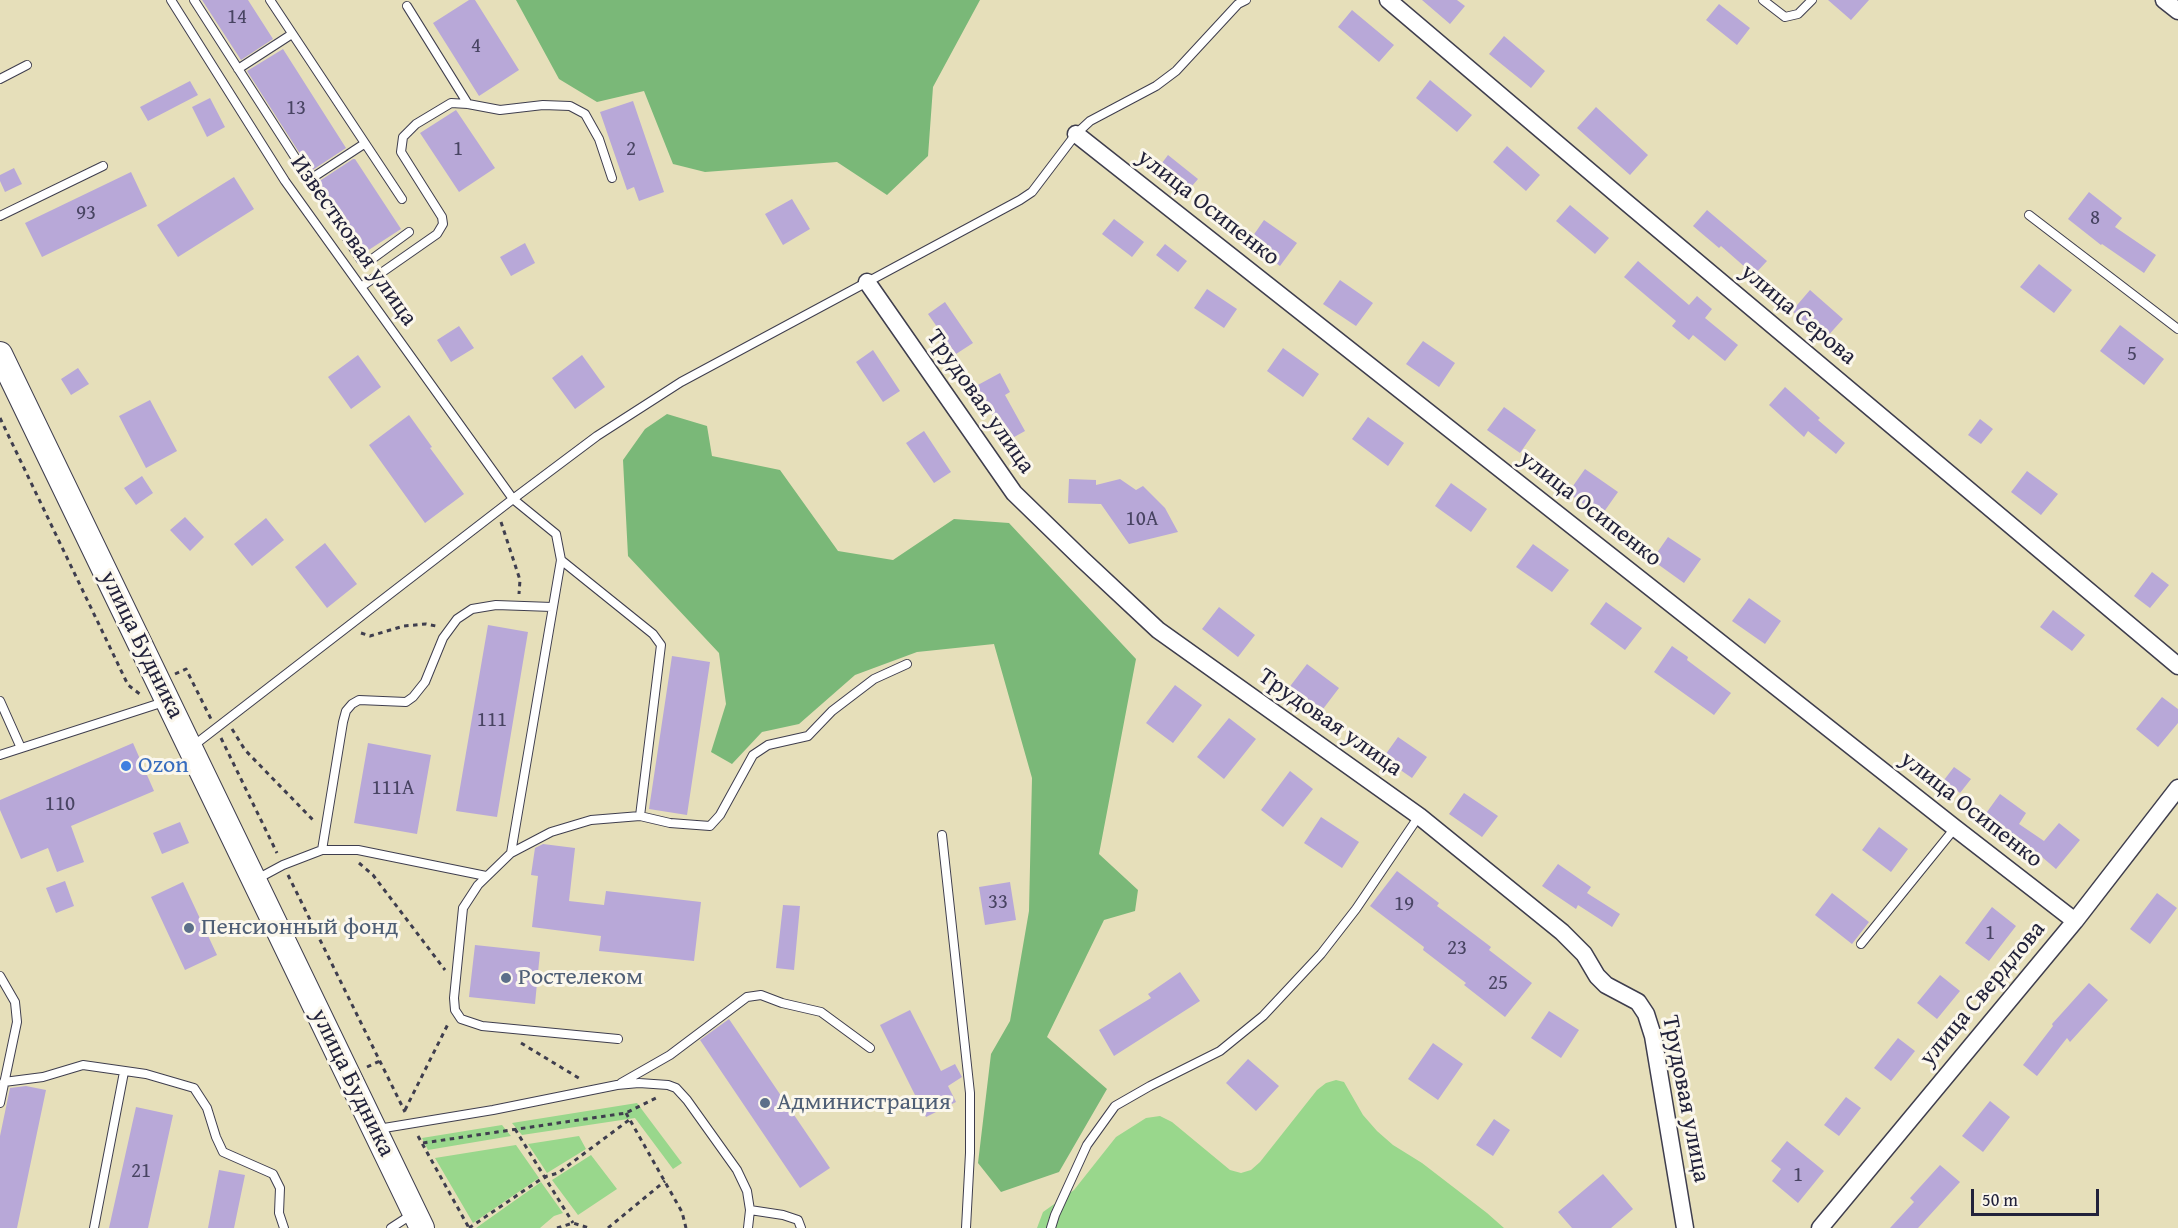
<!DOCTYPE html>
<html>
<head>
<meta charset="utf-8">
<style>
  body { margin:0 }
  #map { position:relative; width:2178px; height:1228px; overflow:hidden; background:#e6dfba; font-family:"Gentium Book Plus",serif }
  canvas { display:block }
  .scale { position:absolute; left:1971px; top:1189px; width:128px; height:27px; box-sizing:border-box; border:3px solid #22223b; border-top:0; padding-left:8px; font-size:18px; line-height:21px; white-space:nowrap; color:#22223b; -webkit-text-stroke:4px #fbf7ec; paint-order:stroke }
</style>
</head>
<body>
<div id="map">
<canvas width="2178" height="1228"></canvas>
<div class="scale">50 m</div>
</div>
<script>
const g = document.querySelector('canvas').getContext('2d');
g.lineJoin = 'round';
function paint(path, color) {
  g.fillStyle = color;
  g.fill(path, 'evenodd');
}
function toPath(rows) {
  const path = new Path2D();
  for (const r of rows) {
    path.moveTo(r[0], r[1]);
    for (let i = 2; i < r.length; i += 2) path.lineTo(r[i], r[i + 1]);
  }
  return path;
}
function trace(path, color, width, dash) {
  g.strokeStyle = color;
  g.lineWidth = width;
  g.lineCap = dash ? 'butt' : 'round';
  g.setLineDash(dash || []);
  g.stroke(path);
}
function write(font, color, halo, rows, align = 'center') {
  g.font = font + ' "Gentium Book Plus",serif';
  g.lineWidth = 6;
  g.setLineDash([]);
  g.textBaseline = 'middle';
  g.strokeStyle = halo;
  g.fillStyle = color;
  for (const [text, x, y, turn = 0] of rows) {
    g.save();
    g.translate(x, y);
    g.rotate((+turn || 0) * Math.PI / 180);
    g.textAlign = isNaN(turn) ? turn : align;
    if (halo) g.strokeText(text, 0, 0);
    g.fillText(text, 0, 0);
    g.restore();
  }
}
paint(toPath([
  [1336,1080,1344,1082,1363,1115,1377,1131,1393,1145,1422,1163,1487,1213,1504,1228,1037,1228,1043,1212,1074,1190,1116,1137,1146,1118,1160,1116,1172,1122,1230,1170,1241,1173,1251,1170,1260,1162,1317,1090,1326,1083],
  [637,1103,682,1163,673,1169,635,1118,522,1135,512,1123],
  [502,1125,511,1136,428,1150,422,1138],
  [579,1136,586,1149,547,1173,528,1144],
  [516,1145,539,1178,473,1223,435,1158],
  [591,1155,617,1189,578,1215,552,1180],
  [541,1182,563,1213,554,1216,540,1228,476,1228]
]), '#99d78c');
paint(toPath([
  [516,0,980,0,933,87,928,156,887,195,837,162,705,172,673,164,644,91,597,102,559,79],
  [667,414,707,426,712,456,780,470,838,551,893,560,954,519,1009,523,1136,659,1099,854,1138,890,1135,911,1104,920,1047,1037,1107,1089,1059,1172,1001,1192,978,1163,991,1054,1010,1021,1029,911,1032,778,994,644,917,652,855,675,799,724,762,732,732,764,711,752,726,704,719,653,628,556,623,460,645,429]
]), '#7ab878');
paint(toPath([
  [202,0,248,0,273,39,241,60],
  [469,0,475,0,519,70,479,96,433,23],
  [1422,0,1457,0,1465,6,1450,24],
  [1828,0,1869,0,1851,20],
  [1719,4,1750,28,1737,45,1706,20],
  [1352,10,1394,45,1379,62,1338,27],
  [1504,36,1545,71,1531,88,1489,54],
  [283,49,346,148,311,171,247,71],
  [1430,80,1472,115,1457,132,1416,98],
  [190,81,198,95,148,121,140,107],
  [210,98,225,127,207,137,192,107],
  [633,101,664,192,639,201,634,187,627,190,600,112],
  [1596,107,1648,155,1630,175,1577,128],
  [456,110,495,168,459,192,420,133],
  [1507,146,1540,175,1526,191,1493,162],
  [1168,155,1198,179,1186,193,1156,171],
  [353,159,355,159,401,229,364,253,318,182],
  [14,168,22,184,5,192,0,181,0,175],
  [131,172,147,206,42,257,25,223],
  [234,177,254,209,178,257,157,225],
  [2089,192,2122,218,2115,227,2156,255,2144,273,2102,244,2101,245,2068,219],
  [792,199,810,229,783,245,765,214],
  [1570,205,1609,238,1595,254,1556,221],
  [1707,210,1767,261,1754,275,1721,246,1719,248,1693,226],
  [1114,219,1144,242,1132,257,1102,234],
  [1264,220,1297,243,1280,266,1248,243],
  [525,243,535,263,511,276,500,257],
  [1165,244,1187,261,1178,272,1156,255],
  [1638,261,1689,305,1697,296,1712,309,1705,318,1738,345,1725,361,1693,335,1689,340,1672,326,1676,321,1624,277],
  [2039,264,2072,290,2054,313,2020,287],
  [1340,280,1373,303,1356,326,1323,304],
  [1207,289,1237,309,1224,328,1194,308],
  [1810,290,1843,319,1825,339,1792,311],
  [945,302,973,343,956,354,928,314],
  [2120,325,2164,359,2144,385,2100,351],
  [459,326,474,348,451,362,437,340],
  [1423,341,1455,363,1439,387,1406,364],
  [1283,348,1319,374,1303,397,1267,371],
  [873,350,900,391,883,402,856,362],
  [358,355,381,387,351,409,328,377],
  [582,355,605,387,575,409,552,378],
  [78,368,89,384,71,395,61,379],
  [1000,373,1010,392,1005,395,1025,431,1007,441,976,386],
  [1785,387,1820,418,1818,420,1845,443,1836,454,1808,431,1804,437,1769,405],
  [150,400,177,451,146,468,119,416],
  [1504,407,1536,430,1520,453,1487,430],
  [409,415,432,447,430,448,464,494,425,523,369,445],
  [1368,417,1404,443,1388,466,1352,439],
  [1980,419,1993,429,1981,444,1968,435],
  [924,431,951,472,934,483,906,443],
  [1585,469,1618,492,1601,516,1568,493],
  [2027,471,2058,494,2041,515,2011,492],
  [142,476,153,493,136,505,124,488],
  [1069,479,1096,480,1096,485,1120,479,1136,490,1143,486,1165,508,1178,532,1129,544,1101,504,1068,503],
  [1451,483,1487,509,1471,532,1435,506],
  [185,517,204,537,190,551,170,530],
  [266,518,284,540,252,566,234,544],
  [1668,537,1701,559,1684,583,1652,560],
  [325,543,357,584,327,608,295,567],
  [1533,544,1569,570,1552,592,1516,567],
  [2152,572,2169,585,2150,608,2134,596],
  [1749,598,1781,621,1765,644,1732,621],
  [1606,602,1642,628,1625,650,1590,624],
  [1219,607,1255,635,1238,657,1202,629],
  [2053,610,2085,635,2072,651,2040,627],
  [488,625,528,632,497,817,456,811],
  [1672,646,1688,657,1687,660,1731,693,1714,715,1654,672],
  [672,656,710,662,687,815,649,809],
  [1307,664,1339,688,1320,713,1288,689],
  [1175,685,1202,705,1173,743,1146,723],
  [2162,697,2178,709,2178,723,2158,747,2136,729],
  [1229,718,1256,739,1224,779,1197,757],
  [1398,737,1427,757,1412,778,1383,758],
  [133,743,154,791,71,826,84,862,57,872,48,848,21,859,0,810,0,800],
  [368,743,431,755,417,834,354,823],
  [1954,767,1971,779,1960,793,1944,780],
  [1290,771,1313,789,1283,827,1261,810],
  [1464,793,1498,816,1482,837,1449,814],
  [2000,794,2026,813,2019,824,2044,841,2059,823,2080,840,2056,869,2021,839,2014,847,1979,823],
  [1321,817,1359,842,1342,868,1304,843],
  [180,822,189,843,162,854,153,833],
  [1879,827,1908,849,1891,872,1862,850],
  [543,844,575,848,569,901,604,905,606,891,701,902,694,961,599,951,601,936,532,927,538,876,531,875,535,848],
  [1558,864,1591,887,1587,893,1620,914,1612,927,1578,905,1576,909,1542,886],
  [1397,871,1439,903,1437,906,1491,947,1489,950,1532,983,1505,1017,1464,985,1466,983,1423,950,1424,947,1370,906],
  [65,881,74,906,56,913,46,888],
  [183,882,217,955,185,970,151,897],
  [1010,882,1016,920,985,925,979,887],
  [1832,893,1869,922,1852,944,1815,915],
  [2157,893,2177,908,2150,944,2130,929],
  [783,905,800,906,794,970,776,968],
  [1992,907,2016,926,1989,961,1965,943],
  [475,945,540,952,535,1004,469,997],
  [1180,972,1200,1001,1114,1056,1099,1030,1151,998,1148,994],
  [1940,975,1960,991,1937,1019,1917,1003],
  [2089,983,2108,1000,2070,1042,2067,1038,2037,1076,2023,1065,2053,1026,2052,1024],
  [910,1010,941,1071,955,1064,962,1077,948,1086,956,1102,926,1117,880,1025],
  [1549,1011,1579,1030,1561,1058,1531,1038],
  [729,1019,830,1168,800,1188,700,1040],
  [1898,1038,1915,1051,1891,1081,1874,1068],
  [1433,1043,1463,1064,1438,1100,1408,1079],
  [1248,1059,1279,1086,1256,1111,1226,1083],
  [26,1086,46,1090,17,1228,0,1228,0,1136,10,1088],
  [1846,1097,1861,1108,1839,1136,1824,1125],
  [1990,1101,2010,1117,1983,1152,1962,1136],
  [136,1107,173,1115,148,1228,109,1228],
  [1494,1119,1510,1130,1493,1156,1476,1145],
  [1787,1141,1824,1171,1798,1203,1772,1181,1781,1169,1771,1161],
  [1940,1165,1960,1182,1918,1228,1890,1228,1914,1202,1910,1198],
  [219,1170,245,1175,234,1228,208,1228],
  [1603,1174,1633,1209,1611,1228,1572,1228,1558,1212]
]), '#b8a8d8');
const service = toPath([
  [171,0,285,181,513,499,556,534,561,560,511,853,478,885,463,908,454,998,455,1010,461,1019,482,1026,618,1039],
  [194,0,361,260,368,262,409,232],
  [270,0,402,199],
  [1763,0,1785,17,1798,14,1812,0],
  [407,6,468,104],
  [238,69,292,34],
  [0,79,27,65],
  [309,180,364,144],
  [2029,215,2178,329],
  [0,216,103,166],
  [361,287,437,234,443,224,442,217,401,152,403,137,416,124,451,103,468,104,500,110,543,105,570,106,585,114,599,139,612,178],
  [561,560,653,634,661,645,640,816],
  [0,701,21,748],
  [193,746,513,499,597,436,681,382,1020,200,1032,192,1076,134,1090,121,1156,86,1176,71,1238,4,1246,0],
  [0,755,167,701],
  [942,835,970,1093,970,1153,966,1228],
  [322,850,343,722,346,711,352,704,359,700,406,702,413,697,425,682,443,638,457,619,472,609,496,605,552,607],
  [511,853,551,832,591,820,640,816,670,823,710,826,720,815,753,755,768,745,808,736,832,711,874,679,907,664],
  [257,879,283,865,322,850,358,850,486,876],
  [1861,944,1955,828],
  [0,976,15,1002,17,1022,0,1103],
  [4,1082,43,1077,83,1065,146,1074,194,1088,207,1108,216,1137,223,1152,273,1174,280,1188,279,1213,284,1228],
  [621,1083,670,1055,747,997,761,995,782,1003,821,1012,870,1048],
  [378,1129,493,1110,617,1085,639,1083,668,1085,676,1088,687,1100,737,1170,747,1191,750,1210,748,1228],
  [750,1210,783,1215,798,1220,801,1228],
  [94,1228,124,1072],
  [391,1228,414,1213],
  [1051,1228,1055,1215,1087,1145,1115,1106,1150,1086,1220,1051,1263,1016,1321,954,1356,909,1419,816]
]);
const minor = toPath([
  [1388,0,1627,203,2178,666],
  [2164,0,2178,11],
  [1076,134,1955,828,2075,921],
  [867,282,1014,493,1082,559,1158,630,1419,816,1562,932,1584,954,1597,976,1606,985,1638,1002,1646,1014,1653,1036,1685,1228],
  [1820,1228,2075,921,2178,788]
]);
const secondary = toPath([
  [0,354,422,1228]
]);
trace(service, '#3f3e4e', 10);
trace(minor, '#3f3e4e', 19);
trace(secondary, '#3f3e4e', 26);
trace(toPath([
  [0,418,128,685,141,695],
  [501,522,520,580,519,594],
  [361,633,370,636,404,626,426,624,436,626],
  [175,674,186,669,211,719],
  [232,729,245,750,315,822],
  [221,738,277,853],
  [359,863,373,875,445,970],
  [288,875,405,1112],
  [521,1043,582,1080],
  [367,1067,380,1061],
  [405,1110,449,1022],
  [626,1113,682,1212,686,1228],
  [515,1129,573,1223],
  [418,1136,469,1228],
  [423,1143,626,1113,658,1097],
  [469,1228,544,1177,558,1173,629,1120],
  [557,1228,573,1223,589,1228],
  [608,1228,665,1181]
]), '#3f3e4e', 3, [4.5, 4.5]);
trace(service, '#fff', 8);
trace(minor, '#fff', 16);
trace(secondary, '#fff', 24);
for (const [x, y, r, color] of [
  [126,766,6,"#3f7fe0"],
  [189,928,6,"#5c6f8a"],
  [506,978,6,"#5c6f8a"],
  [765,1103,6,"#5c6f8a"]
]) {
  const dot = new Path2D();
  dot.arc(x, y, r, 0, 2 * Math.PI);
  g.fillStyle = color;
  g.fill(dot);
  trace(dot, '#fbf7ec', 2);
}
write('21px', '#484462', null, [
  ["14",237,18],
  ["4",476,47],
  ["13",296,109],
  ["1",458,150],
  ["2",631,150],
  ["93",86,214],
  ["8",2095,219],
  ["5",2132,355],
  ["10А",1142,520],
  ["111",492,721],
  ["111А",393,789],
  ["110",60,805],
  ["33",998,903],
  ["19",1404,905],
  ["1",1990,934],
  ["23",1457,949],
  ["25",1498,984],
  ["21",141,1172],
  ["1",1798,1176]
]);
write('24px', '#22223b', '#fbf7ec', [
  ["улица Осипенко",1208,208,38],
  ["Известковая улица",353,241,55],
  ["улица Серова",1798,315,40],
  ["Трудовая улица",980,402,55],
  ["улица Осипенко",1590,509,38],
  ["улица Будника",141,645,64],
  ["Трудовая улица",1330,723,35],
  ["улица Осипенко",1971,810,38],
  ["улица Свердлова",1983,994,-50],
  ["улица Будника",352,1083,64],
  ["Трудовая улица",1685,1099,79]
]);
write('24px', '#366cbe', '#fbf7ec', [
  ["Ozon",138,766]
], 'left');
write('24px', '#4e5e75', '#fbf7ec', [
  ["Пенсионный фонд",201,928],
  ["Ростелеком",518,978],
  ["Администрация",777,1103]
], 'left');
</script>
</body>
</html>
